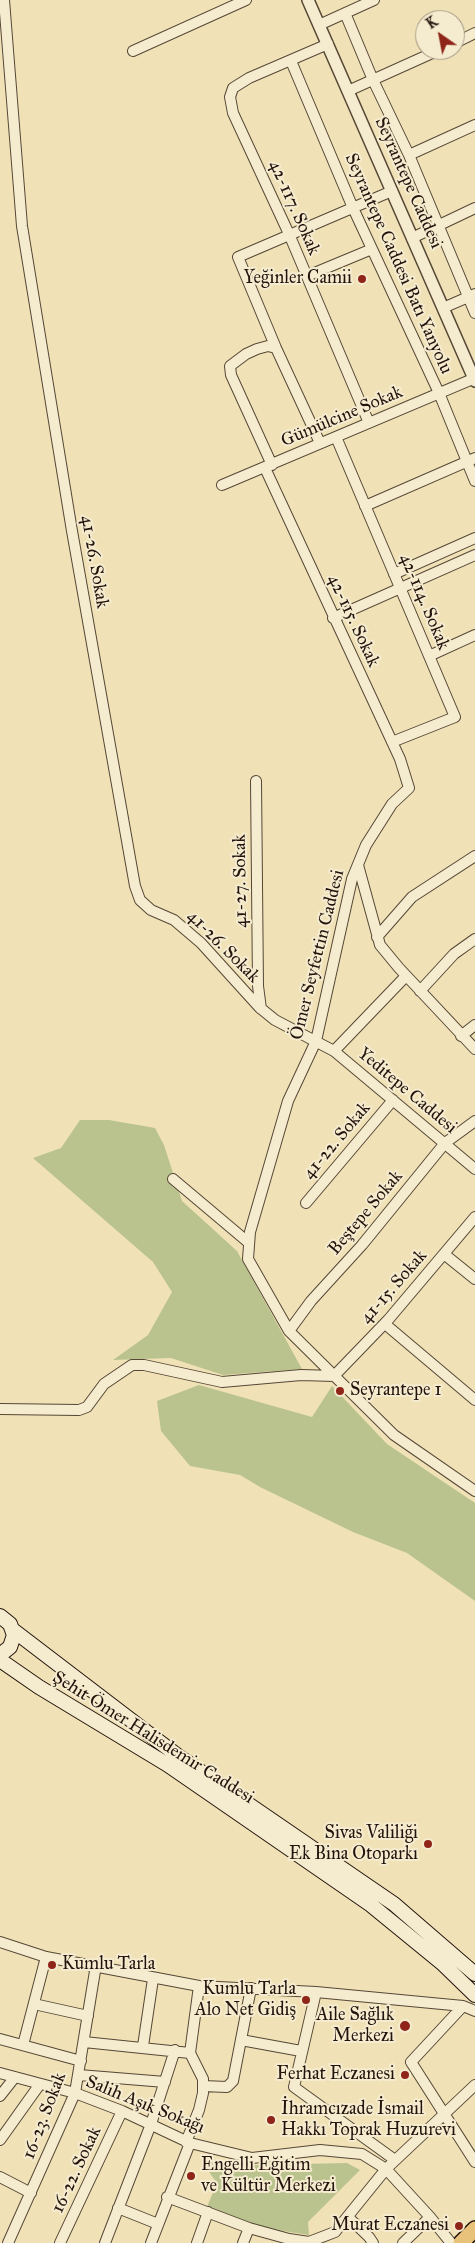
<!DOCTYPE html>
<html>
<head>
<meta charset="utf-8">
<style>
  body { margin:0 }
  #map { position:relative; width:475px; height:2243px; overflow:hidden; background:#f0e2b6; font-family:"IM FELL Great Primer",serif }
  canvas { display:block }
  .north { position:absolute; left:415px; top:10px; width:50px; height:50px; box-sizing:border-box; background:#f5ecd0; border:1px solid #a19582; border-radius:50%; rotate:327deg; font-size:14px; font-weight:700; line-height:20px; text-align:center; color:#23130c }
  .north::after { content:''; display:block; margin:auto; width:18px; height:22px; background:#8f2418; clip-path:polygon(50% 0,100% 100%,50% 72%,0 100%) }
</style>
</head>
<body>
<div id="map">
<canvas width="475" height="2243"></canvas>
<div class="north">K</div>
</div>
<script>
const g = document.querySelector('canvas').getContext('2d');
g.lineJoin = 'round';
function paint(path, color) {
  g.fillStyle = color;
  g.fill(path, 'evenodd');
}
function toPath(rows) {
  const path = new Path2D();
  for (const r of rows) {
    path.moveTo(r[0], r[1]);
    for (let i = 2; i < r.length; i += 2) path.lineTo(r[i], r[i + 1]);
  }
  return path;
}
function trace(path, color, width, dash) {
  g.strokeStyle = color;
  g.lineWidth = width;
  g.lineCap = dash ? 'butt' : 'round';
  g.setLineDash(dash || []);
  g.stroke(path);
}
function write(font, color, halo, rows, align = 'center') {
  g.font = font + ' "IM FELL Great Primer",serif';
  g.lineWidth = 4;
  g.setLineDash([]);
  g.textBaseline = 'middle';
  g.strokeStyle = halo;
  g.fillStyle = color;
  for (const [text, x, y, turn = 0] of rows) {
    g.save();
    g.translate(x, y);
    g.rotate((+turn || 0) * Math.PI / 180);
    g.textAlign = isNaN(turn) ? turn : align;
    if (halo) g.strokeText(text, 0, 0);
    g.fillText(text, 0, 0);
    g.restore();
  }
}
paint(toPath([
  [80,1120,109,1120,155,1128,164,1145,182,1201,237,1251,302,1369,223,1375,171,1358,113,1360,148,1335,172,1292,153,1262,33,1158,61,1148],
  [199,1385,312,1417,332,1386,387,1444,475,1503,475,1601,407,1553,353,1532,260,1487,240,1475,190,1466,161,1431,157,1401],
  [210,2159,252,2165,347,2163,360,2170,308,2222,309,2235,258,2227,206,2209,217,2183,207,2169]
]), '#bac38e');
const minor = toPath([
  [4,0,22,226,72,531,135,886,140,900,151,910,174,920,201,943,259,1007,275,1020,334,1051,475,1169],
  [345,13,373,80,409,155,475,313],
  [319,25,374,0],
  [455,43,475,33],
  [328,44,249,78,233,88,230,97,233,113,289,234,369,423],
  [133,51,246,0],
  [291,61,353,208,439,393,475,481],
  [348,91,439,50],
  [409,155,475,125],
  [412,238,475,208],
  [307,276,372,249],
  [443,308,475,294],
  [336,437,455,717,392,742],
  [320,443,276,348,238,257,392,191],
  [272,465,231,375,230,366,246,354,257,349,268,346,276,348],
  [265,468,400,759,409,788,392,804,366,845,352,879,316,1041,288,1101,250,1232,248,1259,289,1331,394,1435,475,1491],
  [222,485,475,378],
  [365,506,475,458],
  [394,574,475,538],
  [333,618,475,555],
  [429,656,475,635],
  [256,781,258,986,261,1009],
  [358,865,380,945,399,968,475,1049],
  [377,937,412,897,475,856],
  [420,991,454,954,475,939],
  [461,1036,475,1025],
  [334,1051,406,976],
  [173,1179,249,1243],
  [306,1203,393,1100],
  [444,1254,475,1279],
  [385,1324,475,1400],
  [289,1331,311,1301,362,1245,445,1143,475,1121],
  [334,1376,388,1320,475,1217],
  [0,1409,79,1410,87,1407,104,1384,132,1365,144,1365,222,1382,301,1375,334,1376],
  [0,1942,46,1957,199,1986,316,1992,463,2006,475,2011],
  [316,1992,294,2087,395,2160],
  [34,2004,88,2016],
  [463,2006,411,2062,475,2162],
  [0,2039,81,2061],
  [241,2040,301,2051],
  [84,2042,190,2053,203,2079,203,2093,199,2110,186,2142],
  [23,2045,46,1957],
  [143,2046,153,1979],
  [190,2053,199,1986],
  [0,2073,75,2093,122,2111,190,2143,252,2158,320,2150,362,2154,386,2169,430,2217,451,2243],
  [79,2075,165,2082],
  [203,2086,227,2087,233,2081,251,1988],
  [0,2096,15,2077],
  [0,2140,40,2084],
  [0,2177,31,2193],
  [167,2197,249,2228,289,2239,309,2242,335,2232,386,2169,475,2085],
  [118,2208,158,2224],
  [348,2217,369,2237,373,2243],
  [8,2243,75,2093,96,1965],
  [60,2243,122,2111],
  [105,2243,151,2124,175,2050],
  [151,2243,190,2143],
  [197,2243,208,2212],
  [243,2243,249,2228],
  [403,2243,430,2217]
]);
const tertiary = toPath([
  [308,0,475,381]
]);
const secondary = toPath([
  [0,1616,10,1624,14,1635,10,1647,0,1655],
  [13,1630,178,1756,394,1904,475,1974],
  [0,1660,39,1687,168,1765,371,1905,442,1963,475,1995]
]);
const primary = toPath([
  [461,2243,475,2229]
]);
trace(minor, '#564736', 12);
trace(tertiary, '#564736', 14);
trace(secondary, '#23130c', 16);
trace(primary, '#23130c', 18);
trace(minor, '#f5ecd0', 10);
trace(tertiary, '#f5ecd0', 11);
trace(secondary, '#f5ecd0', 14);
trace(primary, '#e8c17b', 15);
for (const [x, y, r, color] of [
  [362,279,5,"#8f2418"],
  [340,1391,5,"#8f2418"],
  [428,1844,5,"#8f2418"],
  [52,1965,5,"#8f2418"],
  [306,2000,5,"#8f2418"],
  [405,2026,6,"#8f2418"],
  [405,2075,5,"#8f2418"],
  [271,2120,5,"#8f2418"],
  [191,2176,5,"#8f2418"],
  [459,2226,5,"#8f2418"]
]) {
  const dot = new Path2D();
  dot.arc(x, y, r, 0, 2 * Math.PI);
  g.fillStyle = color;
  g.fill(dot);
  trace(dot, '#f5ecd0', 2);
}
write('18px', '#23130c', '#f5ecd0', [
  ["Seyrantepe Caddesi",408,183,66],
  ["42-117. Sokak",294,208,66],
  ["Seyrantepe Caddesi Batı Yanyolu",398,264,66],
  ["Gümülcine Sokak",342,417,-23],
  ["41-26. Sokak",94,562,80],
  ["42-114. Sokak",424,602,67],
  ["42-115. Sokak",353,621,65],
  ["41-27. Sokak",241,881,-91],
  ["41-26. Sokak",223,947,45],
  ["Ömer Seyfettin Caddesi",318,955,-76],
  ["Yeditepe Caddesi",407,1091,40],
  ["41-22. Sokak",337,1141,-50],
  ["Beştepe Sokak",366,1213,-50],
  ["41-15. Sokak",394,1287,-49],
  ["Şehit Ömer Halisdemir Caddesi",153,1738,32],
  ["Salih Aşık Sokağı",145,2105,22],
  ["16-23. Sokak",45,2116,-69],
  ["16-22. Sokak",77,2170,-65]
]);
write('18px', '#23130c', '#f5ecd0', [
  ["Yeğinler Camii",352,279],
  ["Seyrantepe 1",350,1391,"left"],
  ["Sivas Valiliği",418,1834],
  ["Ek Bina Otoparkı",418,1855],
  ["Kumlu Tarla",62,1965,"left"],
  ["Kumlu Tarla",296,1990],
  ["Alo Net Gidiş",296,2011],
  ["Aile Sağlık",394,2016],
  ["Merkezi",394,2037],
  ["Ferhat Eczanesi",395,2075],
  ["İhramcızade İsmail",281,2110,"left"],
  ["Hakkı Toprak Huzurevi",281,2131,"left"],
  ["Engelli Eğitim",201,2166,"left"],
  ["ve Kültür Merkezi",201,2187,"left"],
  ["Murat Eczanesi",449,2226]
], 'right');
</script>
</body>
</html>
